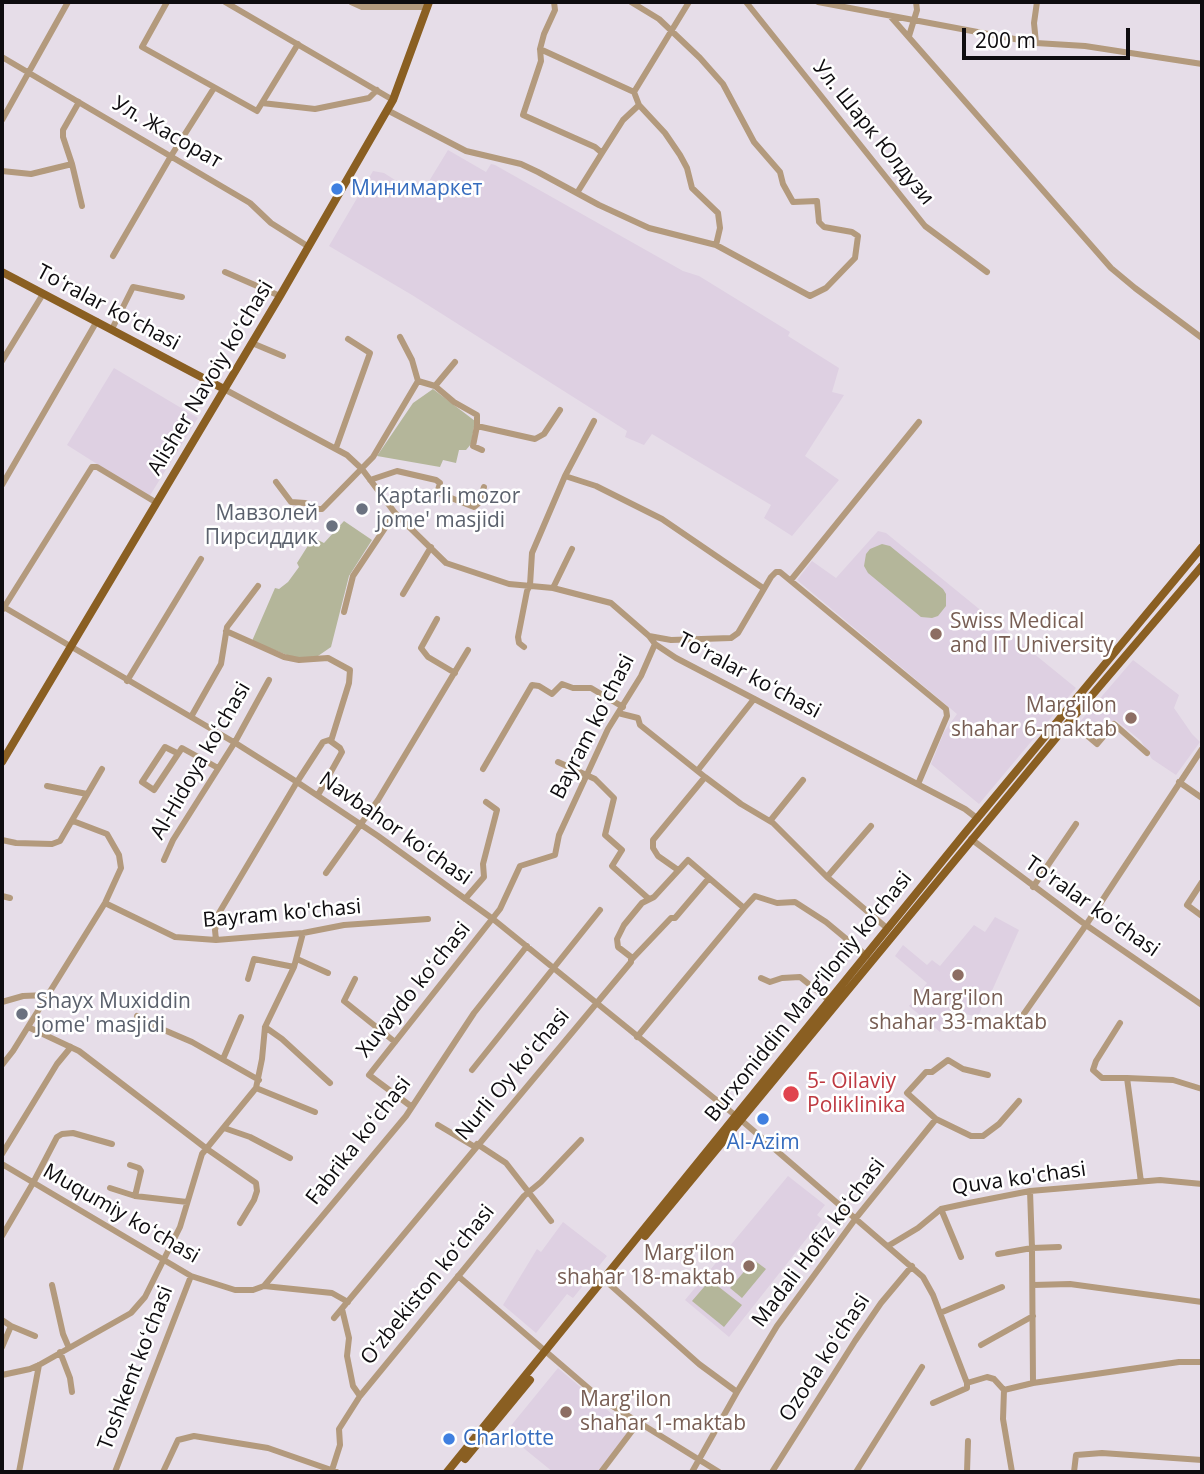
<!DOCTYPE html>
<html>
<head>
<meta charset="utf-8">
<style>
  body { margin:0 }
  #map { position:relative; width:1204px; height:1474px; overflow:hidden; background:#e6dde8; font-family:"Open Sans",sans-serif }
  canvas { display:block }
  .frame { position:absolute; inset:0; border:4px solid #0e0c0f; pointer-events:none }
  .scale { position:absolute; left:962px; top:28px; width:168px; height:32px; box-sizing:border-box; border:4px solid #0e0c0f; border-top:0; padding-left:9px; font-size:21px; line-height:24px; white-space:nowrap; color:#0e0c0f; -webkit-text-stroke:5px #fff; paint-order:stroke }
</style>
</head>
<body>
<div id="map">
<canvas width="1204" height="1474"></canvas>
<div class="frame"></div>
<div class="scale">200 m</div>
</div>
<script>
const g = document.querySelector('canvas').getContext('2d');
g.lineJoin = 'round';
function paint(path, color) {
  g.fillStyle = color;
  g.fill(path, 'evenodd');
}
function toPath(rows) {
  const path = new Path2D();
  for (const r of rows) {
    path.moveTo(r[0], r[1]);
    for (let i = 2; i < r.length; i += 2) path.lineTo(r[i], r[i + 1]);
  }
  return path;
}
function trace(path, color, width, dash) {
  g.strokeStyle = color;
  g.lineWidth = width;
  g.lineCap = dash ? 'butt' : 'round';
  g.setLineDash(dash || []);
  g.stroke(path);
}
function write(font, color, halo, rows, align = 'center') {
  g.font = font + ' "Open Sans",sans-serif';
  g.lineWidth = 5;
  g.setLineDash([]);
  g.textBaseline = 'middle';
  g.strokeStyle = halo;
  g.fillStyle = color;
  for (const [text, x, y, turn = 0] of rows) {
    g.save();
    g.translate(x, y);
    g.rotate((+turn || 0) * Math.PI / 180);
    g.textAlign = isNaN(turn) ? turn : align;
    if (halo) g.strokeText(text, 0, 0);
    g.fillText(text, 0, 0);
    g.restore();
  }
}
paint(toPath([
  [448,150,486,172,491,164,495,165,683,271,699,276,790,332,788,336,839,368,832,392,844,395,805,456,839,480,792,536,764,518,771,505,652,434,644,445,625,437,627,431,412,295,329,246,373,171,384,173,420,196],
  [114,368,198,418,149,497,67,445],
  [878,531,886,533,1076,688,979,804,931,764,944,732,957,714,797,580,812,561,836,578],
  [1133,660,1179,695,1174,708,1192,734,1200,742,1176,775,1152,759,1141,741,1116,720,1097,741,1078,724],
  [995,917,1019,930,991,993,988,992,978,1017,965,1014,965,1018,955,1017,948,1014,940,1032,909,1006,927,983,895,956,903,945,927,965,932,960,940,966,974,925,985,932],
  [788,1176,825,1205,817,1215,822,1219,729,1337,685,1300],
  [563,1222,607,1256,573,1298,567,1294,536,1333,503,1305,537,1249,541,1252],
  [558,1368,632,1431,597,1472,553,1472,505,1433]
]), '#ded0e2');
paint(toPath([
  [433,389,475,421,471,444,466,450,459,450,456,463,443,460,440,467,377,456,413,403],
  [344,521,372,540,349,576,331,647,318,656,305,658,292,657,252,641,275,588,279,589,288,582,299,567,297,563,309,544,318,540,324,543],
  [882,544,890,546,943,589,946,594,946,606,938,616,932,618,921,617,868,573,864,566,866,554,870,549],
  [754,1260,766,1269,742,1298,730,1288],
  [710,1280,742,1305,724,1327,692,1301]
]), '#b4b69a');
trace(toPath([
  [167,2,142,47,257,111,298,44],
  [225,2,393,100],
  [351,2,362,7,428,7],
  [554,2,555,10,544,34,540,49,541,61,523,115,595,147,602,153,577,193],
  [746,2,925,226,987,272],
  [818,2,1036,43,1085,46,1202,64],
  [891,17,1111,268,1135,288,1202,338],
  [909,36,917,10,916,2],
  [1036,43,1034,23,1037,2],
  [540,49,634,92,639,105,665,133,680,155,687,168,692,188,718,213,720,228,716,245],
  [2,57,250,203,271,223,309,247],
  [634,92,689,2],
  [79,102,63,130,63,137,72,164,82,206],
  [262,103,315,109,369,98,377,90],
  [387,110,466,151,521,164,538,172,599,205,649,228,716,245,810,296,826,288,855,258,858,236,852,232,824,227,819,222,817,201,793,202,783,184,780,172,754,142,723,84,700,58,659,19,631,2],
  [2,120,68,2],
  [602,153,623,120,639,105],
  [2,171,31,174,72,164],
  [113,256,171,156,214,88],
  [225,272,280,296],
  [112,329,133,287,182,297],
  [400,337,412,360,418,381],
  [252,343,283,356],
  [2,361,43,294],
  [435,386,455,362],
  [224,389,347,455,362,469,395,513,446,563,509,584,553,588,611,603,649,636,655,644,676,658,965,809,978,819],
  [477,426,473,446,482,450],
  [336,448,370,353,348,339],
  [565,476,594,421],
  [370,480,397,471,436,480,440,483,438,490,441,494,474,507,479,503,484,487],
  [276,482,291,502,305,503,317,509,322,509,373,457,418,381,435,386,454,402,477,415,477,426,535,439,544,434,560,410],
  [2,485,97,321],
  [791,580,919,422],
  [553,588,572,549],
  [403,594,431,547],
  [2,606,237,744,297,782,378,836,493,919,741,1120,923,1277,933,1295,967,1383],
  [3,609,92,467,97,467,157,503],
  [344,612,353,576,395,513],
  [437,619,421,648,428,657,455,673],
  [226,631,284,657,299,660,328,658,350,670,349,683,331,741],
  [649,636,671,640,731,638,738,633,771,577,776,572,780,572,946,709,947,716,918,784],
  [524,647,519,643,518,637,527,591,530,585,532,553,565,476,596,486,662,519,763,588],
  [127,681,201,559],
  [618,713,638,718,640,725,705,777,741,804,773,823,827,877,888,929],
  [191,717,221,664,227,627,258,586],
  [1070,721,1097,744,1114,724,1147,753],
  [177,753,165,747,142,782,154,790,182,748,218,768],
  [558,762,595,779,614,798,605,835,622,850,612,866,649,899],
  [483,769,532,685,539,686,552,694,562,684,573,688,591,688,623,707],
  [698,770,754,699],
  [1179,782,1202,798],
  [47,786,87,794],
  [770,821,803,780],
  [971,839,1086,925,1202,1005],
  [2,840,16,843,52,844,60,841,102,769],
  [164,860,173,840,235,742,269,680],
  [678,870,658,856,653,848,653,840,705,777],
  [326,873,378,800,468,650],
  [827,877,871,826],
  [1202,882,1187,905,1202,916],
  [1033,887,1076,824],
  [2,896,10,898],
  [465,899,484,877,483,864,497,810,486,802],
  [105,903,175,937,216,940,303,933,344,925,428,919],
  [744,908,755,896,777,903,795,902,826,922,867,956],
  [216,940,215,930,219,913,297,782,323,742,329,740,340,748,342,752,318,795],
  [297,959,328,973],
  [632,959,671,918,675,918,709,878],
  [761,978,770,982,782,978,800,977,830,1001],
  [248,979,254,959,294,967],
  [355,979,344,1001,395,1042],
  [2,1002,23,996,47,995],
  [137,1016,157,1027,192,1042,259,1080],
  [1120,1023,1096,1061,1093,1070,1102,1078,1127,1078],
  [28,1027,79,1051,207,1149,256,1183,257,1191,254,1200,240,1223],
  [265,1027,282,1039,330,1083],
  [1014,1028,1086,925,1202,749],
  [223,1059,241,1017],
  [2,1065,13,1051,105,903,121,868,119,855,107,834,73,821],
  [472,1070,600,910],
  [988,1075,963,1069,948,1060,932,1072,926,1072,907,1093,936,1119,971,1136,983,1136,999,1124,1019,1101],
  [256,1088,315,1112],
  [412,1107,369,1075,500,909,520,866,555,855,559,835,608,729,641,676,655,644],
  [438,1125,475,1147],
  [224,1128,250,1137,290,1158],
  [477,1144,506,1163,551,1221],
  [2,1154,57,1064,71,1047],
  [2,1164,191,1276,235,1290,253,1290,264,1286,332,1293,348,1302],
  [130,1165,139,1168,141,1171,135,1196,187,1202],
  [1141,1182,1127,1078,1173,1080,1202,1089],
  [110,1188,135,1196],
  [941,1209,961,1257],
  [2,1236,33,1183,57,1137,62,1134,73,1133,112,1144],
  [888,1246,918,1228,941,1209,969,1203,1030,1191,1160,1180,1202,1184],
  [998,1254,1032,1248,1059,1247],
  [458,1276,601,1399,719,1472],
  [607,1282,699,1364,737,1392],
  [52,1285,63,1334,69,1348],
  [1033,1285,1070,1284,1202,1302],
  [264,1286,406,1116,474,1013,527,946],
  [342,1309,349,1338,347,1356,353,1386,360,1396],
  [940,1313,1002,1287],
  [334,1318,631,962,631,957,618,947,617,939,624,925,642,903,654,897,688,860,744,908,637,1037],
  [2,1320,11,1326,2,1347],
  [11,1326,35,1336],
  [981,1345,1033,1316],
  [60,1352,70,1378,72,1392],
  [2,1375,30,1369,39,1365,131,1313,145,1297,180,1227,202,1154,256,1088,262,1059,265,1027,294,967,303,933],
  [967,1383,987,1377,994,1379,1004,1390,1003,1419,1012,1472],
  [1033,1383,1179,1362,1202,1362],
  [1004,1390,1033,1383,1032,1248,1030,1191],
  [933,1403,967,1388,967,1383],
  [332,1470,340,1445,339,1429,360,1396,524,1196,541,1182,581,1140],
  [19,1472,39,1365],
  [115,1472,191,1276],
  [163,1472,178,1440,194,1436,268,1448,337,1472],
  [601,1472,638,1423],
  [692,1472,737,1392,777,1326,856,1218,936,1119],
  [772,1472,855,1341,881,1303,912,1266],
  [856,1472,922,1367],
  [967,1472,968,1441],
  [1074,1472,1076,1455,1102,1453,1202,1460]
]), '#b39a7d', 6);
trace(toPath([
  [2,272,224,389],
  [2,762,280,296,393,100,429,2],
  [645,1236,1070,721,1202,566],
  [465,1459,530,1380],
  [447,1472,965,833,1202,547]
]), '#8a5f22', 8);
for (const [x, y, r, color] of [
  [337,189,7,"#3f7fe0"],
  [362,509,7,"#6b7280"],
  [332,526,7,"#6b7280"],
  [936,634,7,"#8d6e63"],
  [1131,718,7,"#8d6e63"],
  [958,975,7,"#8d6e63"],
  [22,1014,7,"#6b7280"],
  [791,1094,9,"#e0444e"],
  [763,1119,7,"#3f7fe0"],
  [749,1266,7,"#8d6e63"],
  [566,1412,7,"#8d6e63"],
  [449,1439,7,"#3f7fe0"]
]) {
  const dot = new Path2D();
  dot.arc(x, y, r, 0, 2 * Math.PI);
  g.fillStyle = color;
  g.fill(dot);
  trace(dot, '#fff', 2.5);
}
write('21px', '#0e0c0f', '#fff', [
  ["Ул. Жасорат",167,133,30],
  ["Ул. Шарк Юлдузи",873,133,51],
  ["Toʻralar koʻchasi",108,308,28],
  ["Alisher Navoiy koʻchasi",211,378,-59],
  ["Toʻralar koʻchasi",749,676,28],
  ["Bayram koʻchasi",593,727,-63],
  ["Al-Hidoya koʻchasi",201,761,-60],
  ["Navbahor koʻchasi",395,829,35],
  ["To'ralar ko'chasi",1092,907,35],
  ["Bayram ko'chasi",282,914,-5],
  ["Xuvaydo koʻchasi",414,990,-51],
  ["Burxoniddin Marg’iloniy ko’chasi",809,997,-51],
  ["Nurli Oy koʻchasi",513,1075,-50],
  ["Fabrika koʻchasi",359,1141,-52],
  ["Quva ko'chasi",1019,1179,-8],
  ["Muqumiy koʻchasi",121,1214,30],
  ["Madali Hofiz koʻchasi",819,1243,-53],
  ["Oʻzbekiston koʻchasi",428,1285,-51],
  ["Ozoda koʻchasi",825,1358,-57],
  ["Toshkent koʻchasi",136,1368,-69]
]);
write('21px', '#366cbe', '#fff', [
  ["Минимаркет",351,189],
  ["Al-Azim",763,1143,"center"],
  ["Charlotte",463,1439]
], 'left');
write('21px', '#5b616d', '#fff', [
  ["Kaptarli mozor",376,497],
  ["jome' masjidi",376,521],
  ["Мавзолей",318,514,"right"],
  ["Пирсиддик",318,538,"right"],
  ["Shayx Muxiddin",36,1002],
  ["jome' masjidi",36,1026]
], 'left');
write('21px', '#785e54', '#fff', [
  ["Swiss Medical",950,622],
  ["and IT University",950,646],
  ["Marg'ilon",1117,706,"right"],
  ["shahar 6-maktab",1117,730,"right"],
  ["Marg'ilon",958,999,"center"],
  ["shahar 33-maktab",958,1023,"center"],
  ["Marg'ilon",735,1254,"right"],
  ["shahar 18-maktab",735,1278,"right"],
  ["Marg'ilon",580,1400],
  ["shahar 1-maktab",580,1424]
], 'left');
write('21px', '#be3a42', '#fff', [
  ["5- Oilaviy",807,1082],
  ["Poliklinika",807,1106]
], 'left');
</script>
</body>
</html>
